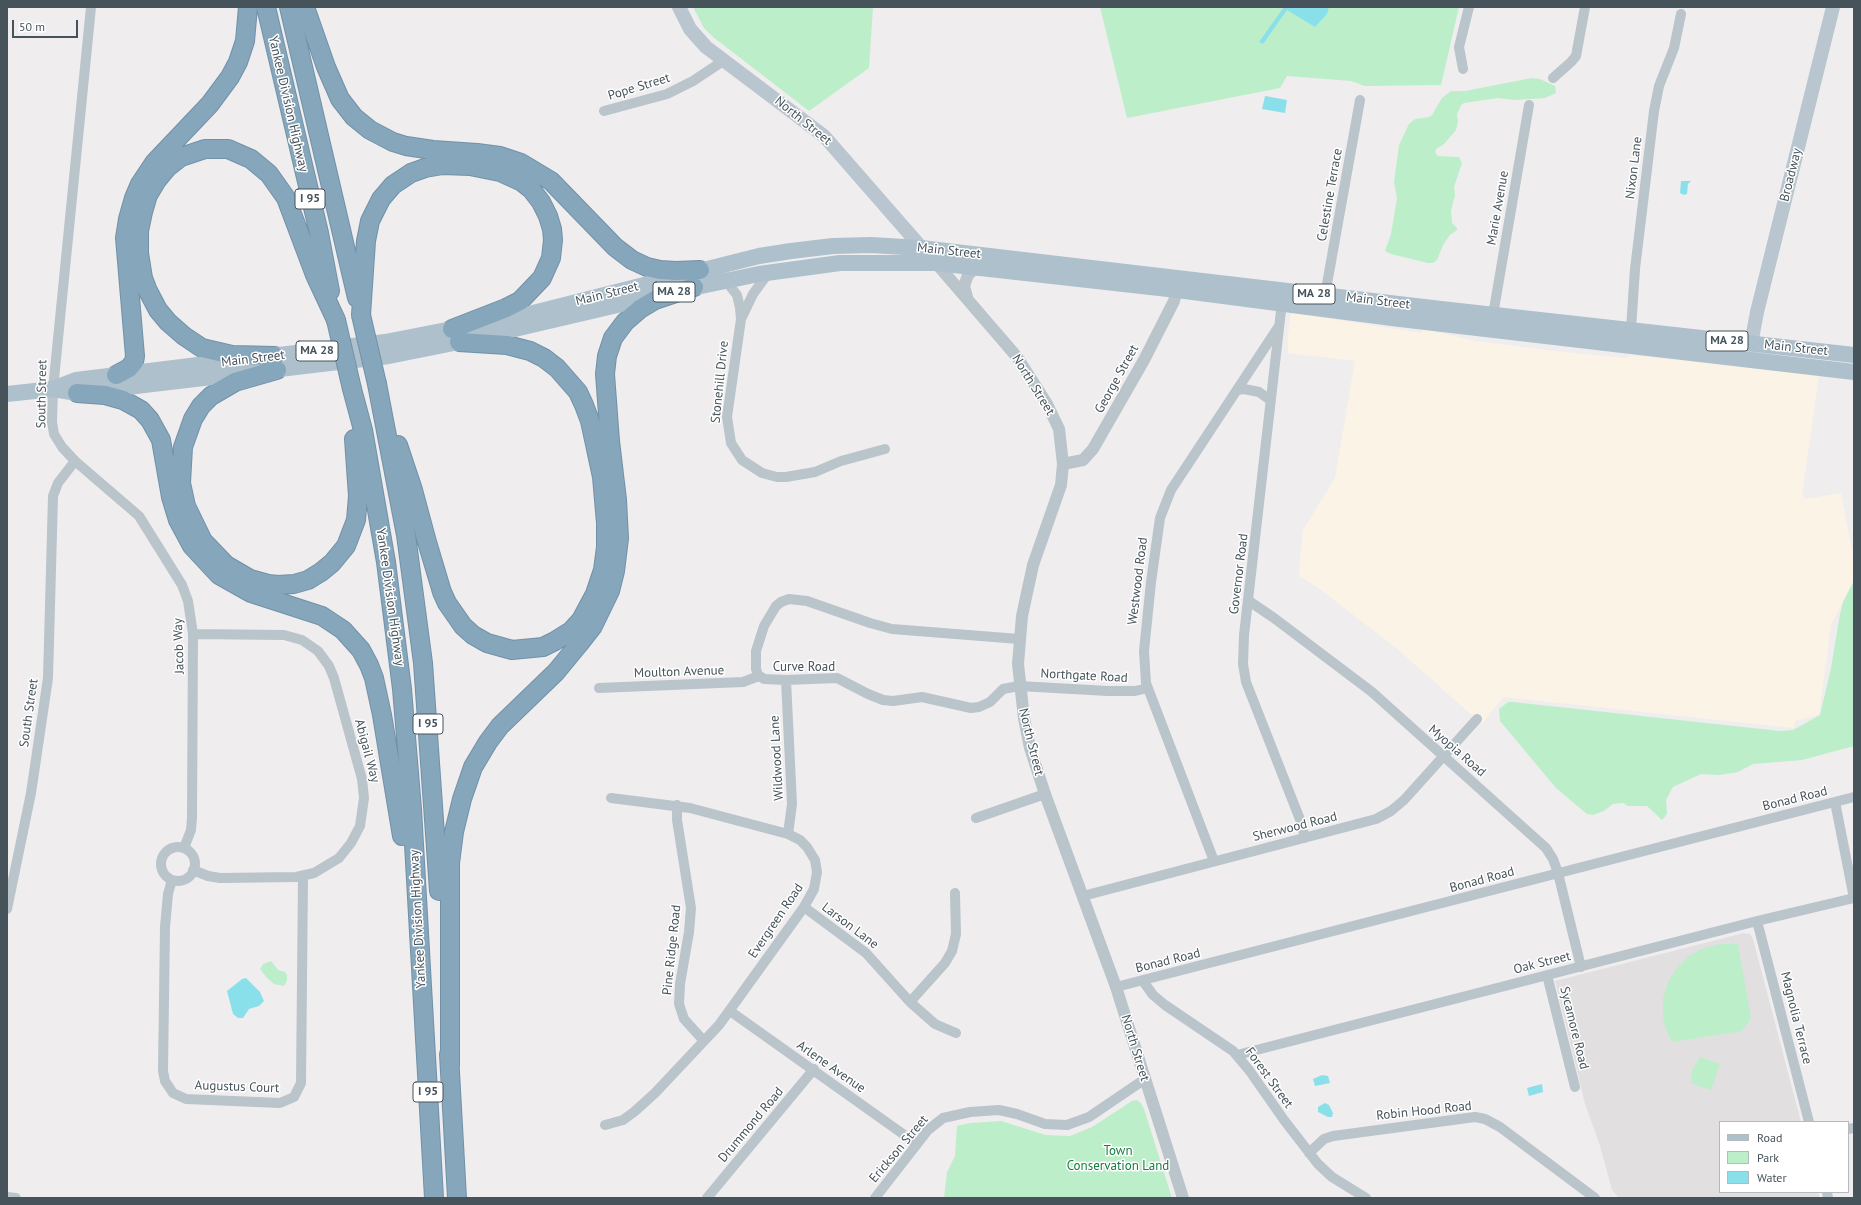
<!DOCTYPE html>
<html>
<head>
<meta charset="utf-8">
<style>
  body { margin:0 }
  #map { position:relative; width:1861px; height:1205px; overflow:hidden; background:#f0edee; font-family:"PT Sans",sans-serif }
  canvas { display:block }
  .frame { position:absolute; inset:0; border:8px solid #46535b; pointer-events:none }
  .legend { position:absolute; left:1719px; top:1121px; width:130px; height:72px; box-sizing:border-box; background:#fff; border:1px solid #b5babd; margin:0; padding:5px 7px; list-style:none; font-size:12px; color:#46535b }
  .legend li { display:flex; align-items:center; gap:8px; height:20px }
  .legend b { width:20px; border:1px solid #b5babd }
  .scale { position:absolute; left:12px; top:20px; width:66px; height:18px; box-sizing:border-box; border:2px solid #46535b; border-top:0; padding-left:5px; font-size:12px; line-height:14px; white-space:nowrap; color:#46535b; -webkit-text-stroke:3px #fff; paint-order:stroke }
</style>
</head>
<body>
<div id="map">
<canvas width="1861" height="1205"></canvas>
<div class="frame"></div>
<ul class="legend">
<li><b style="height:5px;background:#adc0cc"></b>Road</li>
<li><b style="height:11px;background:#bceeca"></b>Park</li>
<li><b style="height:11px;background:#8ae0ea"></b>Water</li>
</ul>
<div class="scale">50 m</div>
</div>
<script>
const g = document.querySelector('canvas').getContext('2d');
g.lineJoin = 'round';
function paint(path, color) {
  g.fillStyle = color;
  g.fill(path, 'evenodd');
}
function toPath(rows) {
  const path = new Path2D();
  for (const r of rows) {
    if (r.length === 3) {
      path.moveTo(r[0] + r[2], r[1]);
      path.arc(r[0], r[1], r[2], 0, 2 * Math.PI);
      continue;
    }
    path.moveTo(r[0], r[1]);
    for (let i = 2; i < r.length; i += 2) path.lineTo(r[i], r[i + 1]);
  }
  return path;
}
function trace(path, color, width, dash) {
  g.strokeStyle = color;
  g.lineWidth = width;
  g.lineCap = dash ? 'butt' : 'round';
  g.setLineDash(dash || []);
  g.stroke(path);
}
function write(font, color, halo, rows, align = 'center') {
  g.font = font + ' "PT Sans",sans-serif';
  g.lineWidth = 3;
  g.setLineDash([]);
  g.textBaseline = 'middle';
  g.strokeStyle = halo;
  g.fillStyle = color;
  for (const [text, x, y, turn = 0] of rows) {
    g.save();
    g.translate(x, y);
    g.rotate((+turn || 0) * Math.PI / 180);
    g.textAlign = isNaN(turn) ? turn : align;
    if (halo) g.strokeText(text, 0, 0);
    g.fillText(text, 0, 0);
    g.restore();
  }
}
paint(toPath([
  [1293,313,1422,333,1423,329,1475,341,1563,352,1626,358,1632,355,1819,375,1802,495,1805,499,1841,493,1854,561,1854,579,1831,625,1819,715,1795,721,1794,728,1503,697,1482,724,1395,647,1317,587,1299,576,1303,530,1335,478,1355,361,1288,353,1288,334,1291,315]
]), '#fbf3e6');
paint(toPath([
  [1744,933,1750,934,1753,939,1801,1122,1720,1122,1720,1192,1818,1192,1820,1198,1619,1198,1612,1190,1600,1146,1585,1104,1555,981]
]), '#e1dfe0');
paint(toPath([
  [693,7,873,7,869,68,809,111,713,37,704,28],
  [1100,7,1459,7,1441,85,1365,86,1351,81,1287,76,1280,88,1127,118],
  [1532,78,1540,79,1555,86,1556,93,1545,98,1515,100,1498,98,1464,103,1461,105,1457,114,1458,121,1456,130,1444,144,1436,149,1435,152,1438,156,1459,157,1462,163,1454,187,1455,195,1451,211,1452,223,1457,228,1457,230,1450,235,1443,245,1437,260,1433,263,1428,263,1391,254,1385,251,1391,234,1397,198,1394,182,1399,145,1409,124,1415,119,1429,117,1432,115,1442,98,1451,91,1465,91],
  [1854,581,1854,746,1802,760,1753,764,1738,772,1719,775,1701,774,1673,787,1666,800,1667,814,1662,820,1647,806,1628,806,1623,803,1613,804,1604,811,1593,815,1587,814,1556,788,1500,721,1499,709,1508,702,1513,702,1780,731,1793,730,1820,715,1831,668,1840,614,1843,602],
  [1721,944,1738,944,1751,1018,1742,1031,1672,1042,1665,1027,1663,1016,1663,999,1668,982,1677,968,1689,956,1704,948],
  [271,961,278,970,285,972,287,975,287,981,284,986,274,984,267,978,260,969,263,964],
  [1700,1057,1720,1064,1711,1090,1691,1083,1692,1071],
  [1137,1100,1141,1103,1144,1109,1172,1198,944,1198,947,1172,955,1156,957,1126,970,1123,1001,1121,1046,1135,1070,1136,1092,1127,1132,1101]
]), '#bceeca');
paint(toPath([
  [1284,7,1329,7,1327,14,1315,27,1287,10,1263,44,1259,42],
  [1265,96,1287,100,1285,113,1262,109],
  [1681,181,1691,181,1688,184,1687,194,1684,195,1680,193],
  [246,978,260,992,264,1001,259,1006,249,1009,243,1018,238,1018,233,1014,227,991,242,979],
  [1322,1075,1328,1076,1330,1083,1315,1086,1313,1079],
  [1542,1084,1543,1092,1529,1096,1527,1088],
  [1325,1103,1329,1105,1333,1113,1332,1117,1328,1117,1318,1112,1318,1107]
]), '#8ae0ea');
const motorway = toPath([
  [266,7,319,233,330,291],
  [289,7,357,298],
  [305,7,326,67,340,99,354,117,370,130,393,142,406,146,433,150,477,153,500,156,521,163,551,181,615,247,632,260,647,267,660,270,676,271,700,270],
  [361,315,366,241,370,221,381,199,393,185,411,173,425,168,443,165,470,166,500,172,522,182,531,189,541,202,548,216,552,229,553,240,551,258,542,278,520,301,506,308,452,329],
  [275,356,232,355,202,348,184,336,168,322,158,310,148,291,143,278,139,253,139,231,143,212,148,195,157,180,167,168,181,157,205,149,228,149,251,159,269,174,286,198,315,275,336,320],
  [277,370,235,382,211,396,201,406,193,419,183,447,181,483,186,506,203,541,226,565,250,579,268,584,278,585,294,584,308,580,321,572,332,563,346,546,356,520,358,496,354,439],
  [116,375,129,368,134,362,135,356,125,238,128,219,134,198,140,184,154,163,210,104,230,77,238,62,245,41,248,7],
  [377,384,406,535,423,663,439,891],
  [352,389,363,430,386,562,402,689,412,809,434,1198],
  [77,393,105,395,123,400,141,410,150,420,161,440,171,497,178,520,192,546,219,575,251,593,322,616,343,630,361,650,369,665,374,678,382,715,402,836],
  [398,445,413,490,427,542,442,592,447,603,463,626,473,635,487,643,512,650,543,647,555,641,571,631,581,620,595,594,603,570,606,547,606,523,602,477,590,421,584,405,578,392,557,368,544,358,530,351,507,345,459,342],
  [449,1054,457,1198],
  [450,1066,450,863,454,832,462,799,473,767,488,742,500,726,556,672,579,644,593,626,610,591,615,571,619,538,617,500,610,441,605,374,607,356,613,338,625,322,640,309,655,300,694,287]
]);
trace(motorway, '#7191a8', 20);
trace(toPath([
  [1463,69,1459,47,1469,7],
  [1553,78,1571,62,1576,56,1585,7],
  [604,111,667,94,693,81,723,61],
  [725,280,737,295,740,308,741,319,727,417,731,443,742,460,762,473,777,477,786,477,815,472,841,461,885,449],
  [1325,295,1360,100],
  [1282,302,1244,635,1243,664,1246,682,1301,822,1305,838],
  [1493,315,1529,105],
  [742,317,753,294,769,272],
  [1631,329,1635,269,1654,111,1659,86,1674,48,1681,14],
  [1237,390,1244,389,1259,392,1270,400],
  [75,461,139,516,182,585,188,601,193,634,192,818,191,830,184,848],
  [1249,601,1274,618,1372,692,1546,848,1553,859,1558,873,1581,967],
  [193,634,284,635,302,640,318,651,329,666,334,678,362,779,364,798,360,826,351,843,339,858,314,873,296,877,220,878,208,876,193,870],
  [1019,639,892,629,870,623,807,601,789,599,781,602,776,606,764,626,756,651,756,669,758,675,764,679,786,680,837,678,868,694,883,700,893,701,922,697,971,708,979,707,990,702,1003,689,1019,686,1108,691,1135,691,1148,688],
  [786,680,792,804,788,834],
  [599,688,743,682,759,676],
  [1835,802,1854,898],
  [677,805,677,820,691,908,689,932,680,984,679,1004,684,1019,704,1041],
  [976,818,1045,794],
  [178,864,17],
  [1214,861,1146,683,1144,651,1151,582,1160,518,1171,490,1279,326],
  [172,880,168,894,165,927,163,1071,165,1081,173,1093,186,1099,280,1103,294,1097,301,1083,303,876],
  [1083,896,1376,819,1391,811,1404,800,1477,719],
  [804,907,866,953,910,1002,945,963,952,951,956,934,955,893],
  [7,909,31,793,48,678,53,496,58,483,75,461,62,447,54,434,52,422,53,389,91,7],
  [1757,921,1809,1122],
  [1547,975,1575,1087],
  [1143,981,1153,995,1165,1005,1233,1051,1249,1070,1284,1120,1318,1164,1332,1177,1366,1198],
  [1116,987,1854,797],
  [910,1002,935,1024,956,1033],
  [730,1011,917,1144],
  [1237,1055,1757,921,1854,898],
  [605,1125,623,1120,634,1112,655,1093,719,1025,804,907,814,889,817,872,815,860,807,847,800,840,788,834,690,808,611,798],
  [1848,1129,1854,1128],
  [1309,1153,1324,1139,1333,1136,1475,1117,1485,1119,1500,1127,1595,1198],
  [1827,1192,1828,1198],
  [7,1197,16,1198],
  [707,1198,814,1069],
  [875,1198,928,1130,943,1118,970,1112,999,1110,1017,1114,1045,1124,1067,1125,1089,1117,1145,1079]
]), '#b9c4cb', 10);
trace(toPath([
  [936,263,1017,357,1047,404,1059,429,1063,464,1061,485,1033,565,1022,616,1018,664,1024,718,1030,748,1045,794,1116,987,1183,1198],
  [967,297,964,286,968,275,973,270,981,269],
  [1063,464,1083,460,1093,449,1144,360,1174,301,1177,290]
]), '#b9c4cb', 12);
trace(toPath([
  [679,7,690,29,706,47,824,136,927,254],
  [1751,344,1757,312,1833,7]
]), '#b9c6cf', 14);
trace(toPath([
  [682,290,759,274,840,263,936,263,1177,290,1400,319,1854,372],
  [53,389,76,380,385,342,529,314,759,256,791,251,833,246,871,245,921,248,1441,309,1854,355],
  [7,394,53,389,77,393,389,356,459,342,656,296]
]), '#adc0cc', 16);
trace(motorway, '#86a6bc', 18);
const motorwayBridge = toPath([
  [361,315,377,384],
  [336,320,352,389]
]);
trace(motorwayBridge, '#7191a8', 20, []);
trace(motorwayBridge, '#86a6bc', 18);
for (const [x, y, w] of [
  [310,199,30],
  [674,292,42],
  [1314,294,42],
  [1727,341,42],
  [317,351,42],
  [428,724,30],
  [428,1092,30]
]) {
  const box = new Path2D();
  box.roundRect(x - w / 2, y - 10, w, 20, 3);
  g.fillStyle = '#fff';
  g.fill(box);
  trace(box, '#46535b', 1);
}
write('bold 12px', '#46535b', null, [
  ["I 95",310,199],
  ["MA 28",674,292],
  ["MA 28",1314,294],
  ["MA 28",1727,341],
  ["MA 28",317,351],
  ["I 95",428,724],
  ["I 95",428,1092]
]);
write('13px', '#46535b', '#fff', [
  ["Pope Street",639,87,-17],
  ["Yankee Division Highway",288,104,77],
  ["North Street",803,121,39],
  ["Nixon Lane",1634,168,-83],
  ["Broadway",1791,175,-76],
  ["Celestine Terrace",1330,195,-80],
  ["Marie Avenue",1498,208,-80],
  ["Main Street",949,251,6],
  ["Main Street",607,294,-14],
  ["Main Street",1378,301,7],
  ["Main Street",1796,348,6],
  ["Main Street",253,359,-7],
  ["George Street",1117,379,-61],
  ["Stonehill Drive",720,382,-84],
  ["North Street",1033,385,58],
  ["South Street",42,394,-89],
  ["Governor Road",1239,574,-83],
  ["Westwood Road",1138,581,-83],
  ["Yankee Division Highway",390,597,82],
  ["Jacob Way",179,646,-92],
  ["Curve Road",804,667],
  ["Moulton Avenue",679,672,-2],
  ["Northgate Road",1084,676,3],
  ["South Street",29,713,-82],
  ["North Street",1031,742,76],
  ["Abigail Way",367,751,75],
  ["Myopia Road",1457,751,41],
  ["Wildwood Lane",777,758,-93],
  ["Bonad Road",1795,799,-14],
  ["Sherwood Road",1295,827,-14],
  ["Bonad Road",1482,880,-15],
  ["Yankee Division Highway",418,919,-93],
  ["Evergreen Road",776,921,-56],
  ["Larson Lane",850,926,37],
  ["Pine Ridge Road",672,950,-84],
  ["Bonad Road",1168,961,-14],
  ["Oak Street",1542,963,-14],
  ["Magnolia Terrace",1796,1018,76],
  ["Sycamore Road",1574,1028,76],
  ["North Street",1135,1048,73],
  ["Arlene Avenue",831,1067,35],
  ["Forest Street",1269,1078,54],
  ["Augustus Court",237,1087,2],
  ["Robin Hood Road",1424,1111,-6],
  ["Drummond Road",751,1125,-50],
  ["Erickson Street",899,1149,-50]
]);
write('13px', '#187b3f', '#fff', [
  ["Town",1118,1151],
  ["Conservation Land",1118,1166]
]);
</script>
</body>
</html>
